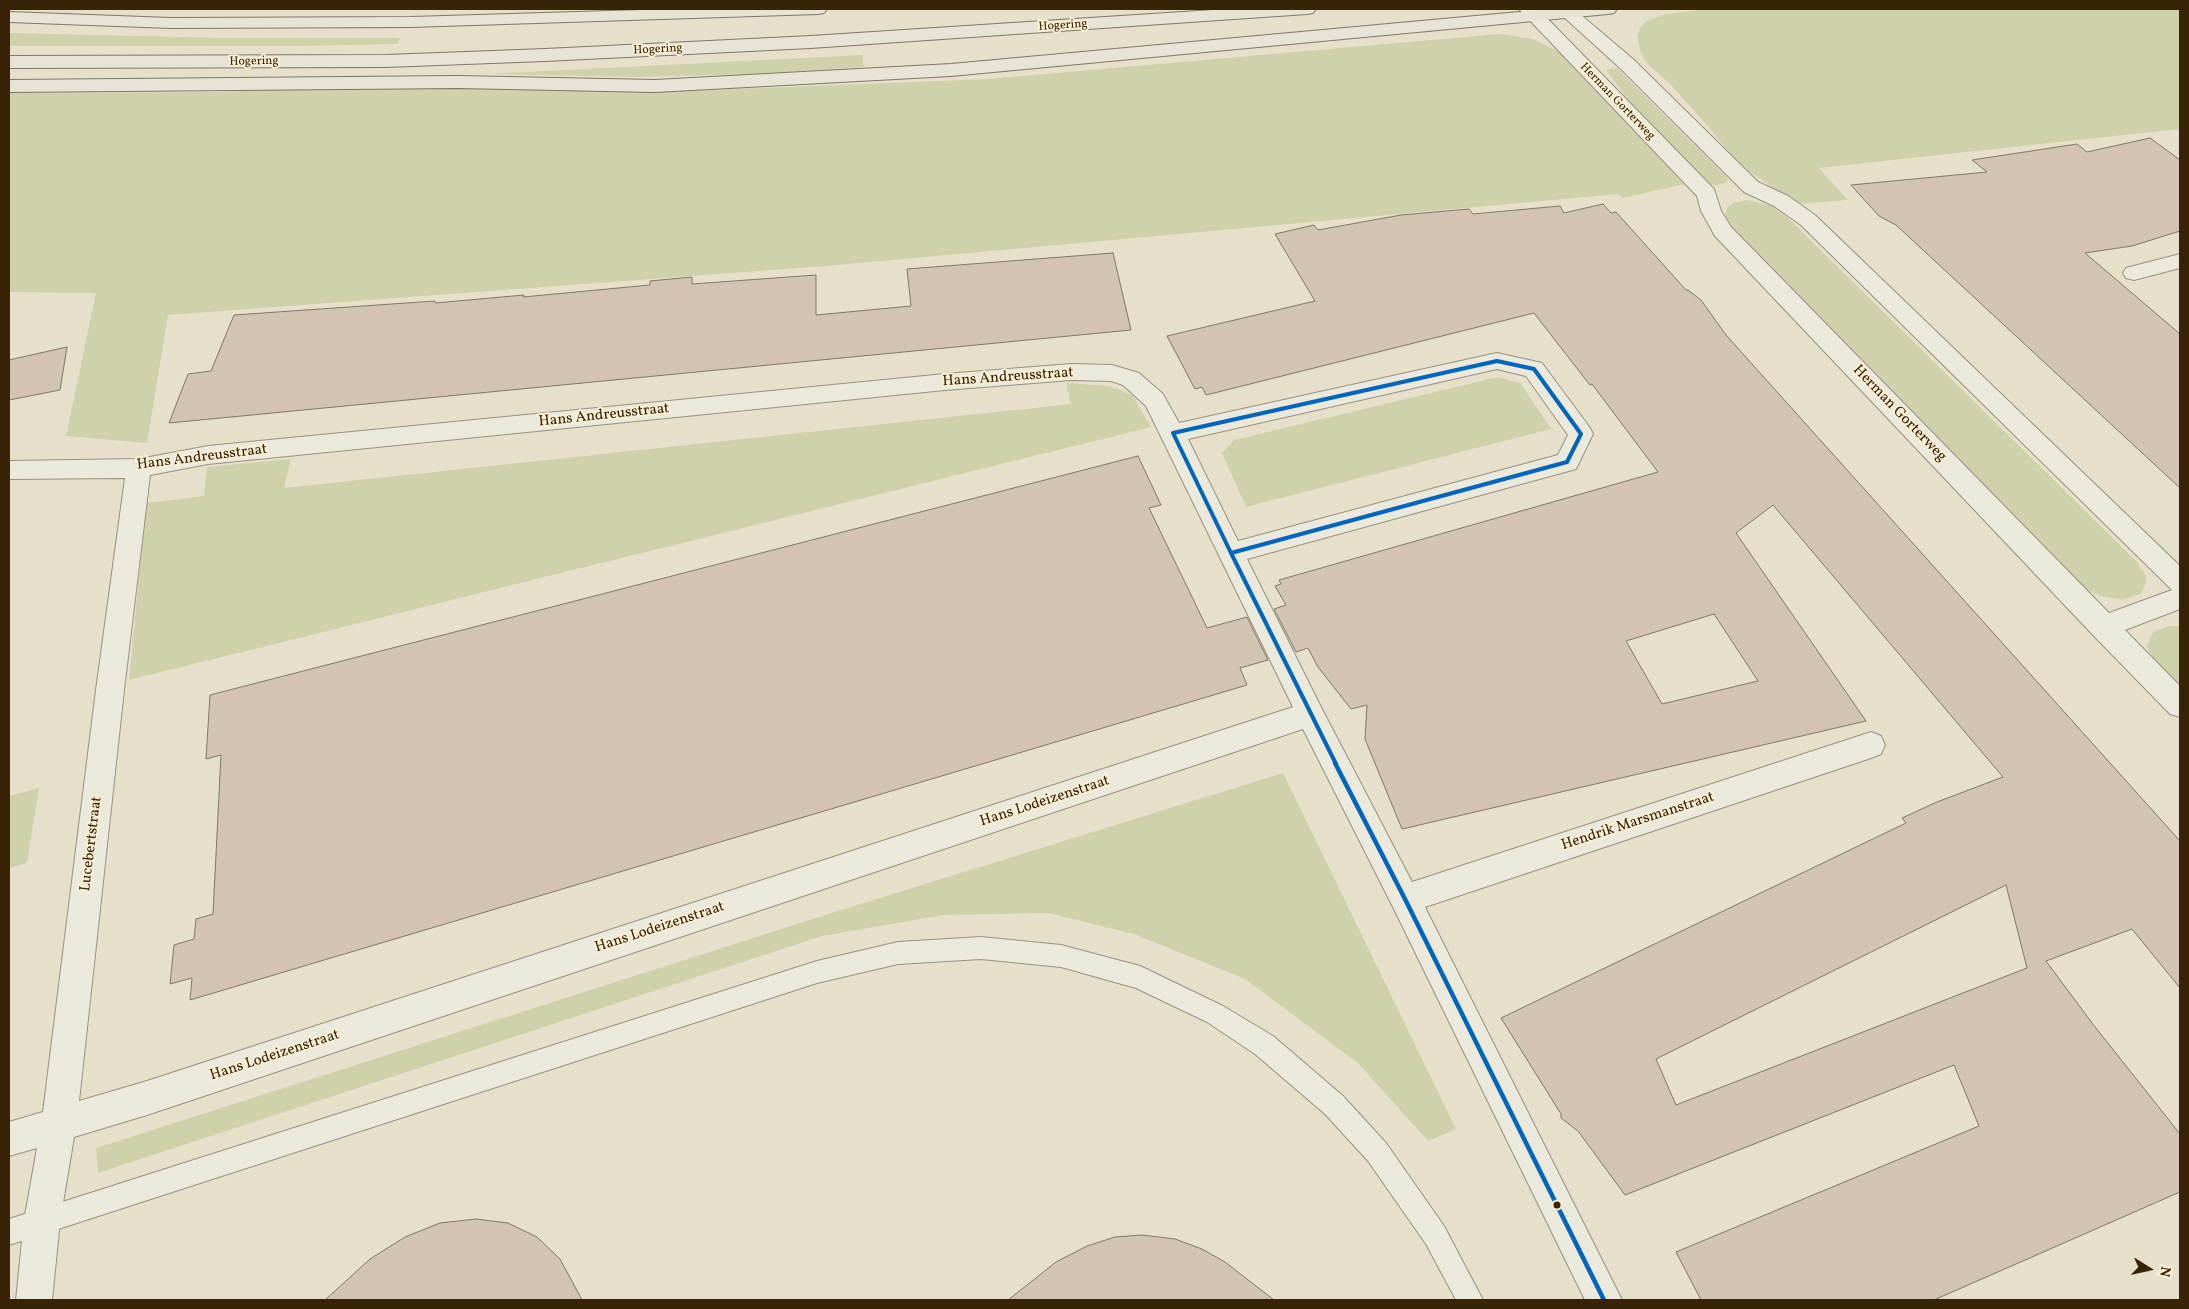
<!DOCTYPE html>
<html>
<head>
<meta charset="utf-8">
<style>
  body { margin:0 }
  #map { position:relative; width:2189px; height:1309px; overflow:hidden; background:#e6e0ca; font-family:Vollkorn,serif }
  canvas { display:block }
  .frame { position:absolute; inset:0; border:10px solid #382307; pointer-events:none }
  .north { position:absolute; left:2124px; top:1244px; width:50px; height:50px; -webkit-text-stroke:4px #f7efd4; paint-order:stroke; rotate:100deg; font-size:14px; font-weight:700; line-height:20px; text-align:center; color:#382307 }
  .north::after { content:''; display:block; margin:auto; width:18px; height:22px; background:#382307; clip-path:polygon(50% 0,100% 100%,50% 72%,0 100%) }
</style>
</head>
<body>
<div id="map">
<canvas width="2189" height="1309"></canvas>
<div class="frame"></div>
<div class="north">N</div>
</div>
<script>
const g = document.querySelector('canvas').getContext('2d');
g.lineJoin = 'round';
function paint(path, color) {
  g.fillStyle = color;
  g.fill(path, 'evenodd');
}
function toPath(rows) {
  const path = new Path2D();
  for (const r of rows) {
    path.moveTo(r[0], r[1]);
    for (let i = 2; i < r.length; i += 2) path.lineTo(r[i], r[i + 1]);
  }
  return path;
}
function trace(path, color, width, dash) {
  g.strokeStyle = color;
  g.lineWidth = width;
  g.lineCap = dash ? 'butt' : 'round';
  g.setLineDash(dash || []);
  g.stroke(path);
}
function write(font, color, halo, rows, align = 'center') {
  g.font = font + ' Vollkorn,serif';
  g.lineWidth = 4;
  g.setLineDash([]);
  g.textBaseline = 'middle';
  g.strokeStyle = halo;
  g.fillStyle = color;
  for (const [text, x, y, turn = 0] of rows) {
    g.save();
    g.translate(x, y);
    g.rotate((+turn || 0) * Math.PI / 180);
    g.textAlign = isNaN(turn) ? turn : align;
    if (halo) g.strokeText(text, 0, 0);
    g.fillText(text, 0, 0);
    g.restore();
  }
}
paint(toPath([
  [1709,9,2180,9,2180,129,1819,168,1848,200,1797,204,1740,165,1706,124,1669,83,1647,63,1641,53,1637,36,1640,28,1646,21,1666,14],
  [9,33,223,38,400,38,397,44,301,46,9,46],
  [1500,34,1532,39,1561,52,1583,73,1684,184,1623,198,1619,194,826,266,168,315,147,443,66,436,96,293,9,292,9,93,219,92,321,88,430,88,688,91,988,79],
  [862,55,864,67,753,74,636,77,487,74],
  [1617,68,1726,176,1728,179,1726,183,1716,185,1707,184,1694,173,1629,101,1606,70],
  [1747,200,1773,206,1786,216,2136,561,2146,576,2146,582,2142,593,2123,600,2100,596,2080,586,2064,571,1729,225,1725,218,1726,210,1733,203],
  [1498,377,1520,383,1551,429,1246,507,1222,453,1234,440],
  [1066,383,1110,386,1132,395,1151,427,129,680,146,503,204,496,207,467,291,459,284,488,1071,404],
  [2169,626,2180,626,2180,691,2157,667,2147,646,2153,632],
  [1283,773,1456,1129,1428,1141,1358,1063,1245,979,1134,934,1049,913,944,915,822,936,98,1173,96,1148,822,916],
  [39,788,27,863,9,868,9,796]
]), '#cfd1aa');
const building = toPath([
  [2150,138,2180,160,2180,231,2132,246,2085,253,2180,334,2180,488,1896,225,1879,216,1851,185,1987,172,1972,160,2077,144,2087,152,2150,138],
  [1603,204,1611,213,1616,212,1686,290,1688,290,1701,300,1726,335,2180,841,2180,988,2132,929,2046,961,2092,1023,2180,1134,2180,1192,1934,1300,1701,1300,1676,1252,1979,1126,1954,1065,1625,1195,1578,1131,1561,1118,1561,1114,1501,1018,1906,823,1902,818,1937,802,2003,777,1773,505,1736,533,1866,721,1402,829,1365,739,1367,705,1351,709,1318,667,1308,648,1296,652,1274,609,1286,605,1275,586,1281,584,1279,580,1658,472,1592,384,1590,385,1579,371,1534,313,1206,395,1202,387,1195,389,1167,336,1315,301,1275,234,1314,225,1318,230,1401,215,1469,209,1473,214,1560,206,1564,213,1603,204],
  [1714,614,1758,681,1662,704,1626,641,1714,614],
  [2006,885,2027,968,1676,1105,1656,1059,2006,885],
  [1113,253,1131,330,169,423,188,374,211,371,234,315,435,301,435,303,524,295,523,297,650,285,650,281,692,277,692,284,816,275,816,315,911,306,907,269,1113,253],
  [67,347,60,390,9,400,9,360,67,347],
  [1138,456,1161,505,1149,508,1207,628,1247,617,1268,660,1240,668,1247,685,190,1000,192,978,170,984,174,945,194,939,196,919,213,914,221,755,206,759,210,695,1138,456],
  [476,1219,508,1223,537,1237,560,1259,582,1300,325,1300,370,1259,405,1237,440,1223,476,1219],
  [1142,1235,1175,1239,1202,1249,1225,1262,1274,1300,1008,1300,1056,1262,1087,1246,1115,1237,1142,1235]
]);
paint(building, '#d2c4b1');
trace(building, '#7e7768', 1);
const lane = toPath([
  [981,937,1061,945,1140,966,1223,1006,1273,1036,1343,1096,1386,1143,1444,1226,1483,1300,1456,1300,1426,1244,1368,1161,1325,1114,1255,1054,1207,1022,1136,988,1061,967,981,959,898,964,817,983,9,1245,9,1219,817,961,898,942,981,937]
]);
const street = toPath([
  [1519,9,1538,9,1714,189,1721,211,1731,227,2109,613,2172,590,1801,225,1774,206,1744,192,1620,68,1555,9,1574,9,1634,60,1758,182,1788,196,1815,215,2180,566,2180,609,2125,630,2180,686,2180,717,2170,714,2093,635,1715,236,1701,211,1697,196,1519,9],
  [2180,254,2180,268,2134,280,2126,278,2123,273,2126,268,2180,254],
  [1497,353,1542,363,1590,428,1593,434,1576,469,1247,559,1320,705,1412,882,1871,732,1881,736,1885,745,1881,754,1871,758,1425,907,1622,1300,1585,1300,1394,909,1303,729,147,1115,74,1137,60,1221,52,1300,16,1300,24,1221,37,1148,9,1156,9,1122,43,1112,96,690,125,478,9,479,9,461,139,459,208,446,945,374,1071,364,1112,365,1139,373,1163,394,1179,423,1497,353],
  [1497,369,1526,376,1568,435,1558,455,1238,541,1188,439,1497,369],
  [1071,380,1111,381,1123,385,1146,406,1293,707,147,1081,79,1101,124,690,150,475,208,464,945,390,1071,380]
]);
const highway = toPath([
  [676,9,827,9,824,13,818,14,411,27,171,28,9,22,9,12,171,18,411,17,676,9],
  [1229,9,1316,9,1313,13,1307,14,811,48,545,61,386,67,9,68,9,56,386,55,545,49,811,36,1229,9],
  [1552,9,1617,9,1614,13,1608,14,951,76,655,92,458,88,9,92,9,80,458,76,655,80,951,64,1552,9]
]);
trace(lane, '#979181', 2);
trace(street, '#979181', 2);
trace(highway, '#7e7768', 2);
paint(lane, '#ebe8dc');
paint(street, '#ebe8dc');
paint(highway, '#e7e3d7');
trace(toPath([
  [1497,361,1534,369,1581,434,1567,462,1231,553,1173,433,1497,361],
  [1231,553,1336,764]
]), '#0065bd', 4);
trace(toPath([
  [1335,763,1405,899,1604,1300]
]), '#0065bd', 4.5);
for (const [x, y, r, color] of [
  [1557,1205,4.5,"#382307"]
]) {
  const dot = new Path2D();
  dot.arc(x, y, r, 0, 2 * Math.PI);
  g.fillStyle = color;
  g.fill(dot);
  trace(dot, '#f7efd4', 2);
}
write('12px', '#382307', '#f7efd4', [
  ["Hogering",1063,26,-4],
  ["Hogering",658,50,-3],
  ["Hogering",254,62,-1],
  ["Herman Gorterweg",1617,102,46]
]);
write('15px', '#382307', '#f7efd4', [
  ["Hans Andreusstraat",1008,378,-4],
  ["Herman Gorterweg",1899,414,46],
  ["Hans Andreusstraat",604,416,-6],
  ["Hans Andreusstraat",202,458,-7],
  ["Hans Lodeizenstraat",1045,802,-18],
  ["Hendrik Marsmanstraat",1638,822,-18],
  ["Lucebertstraat",92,844,-83],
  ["Hans Lodeizenstraat",660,928,-18],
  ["Hans Lodeizenstraat",275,1056,-18]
]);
</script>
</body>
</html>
